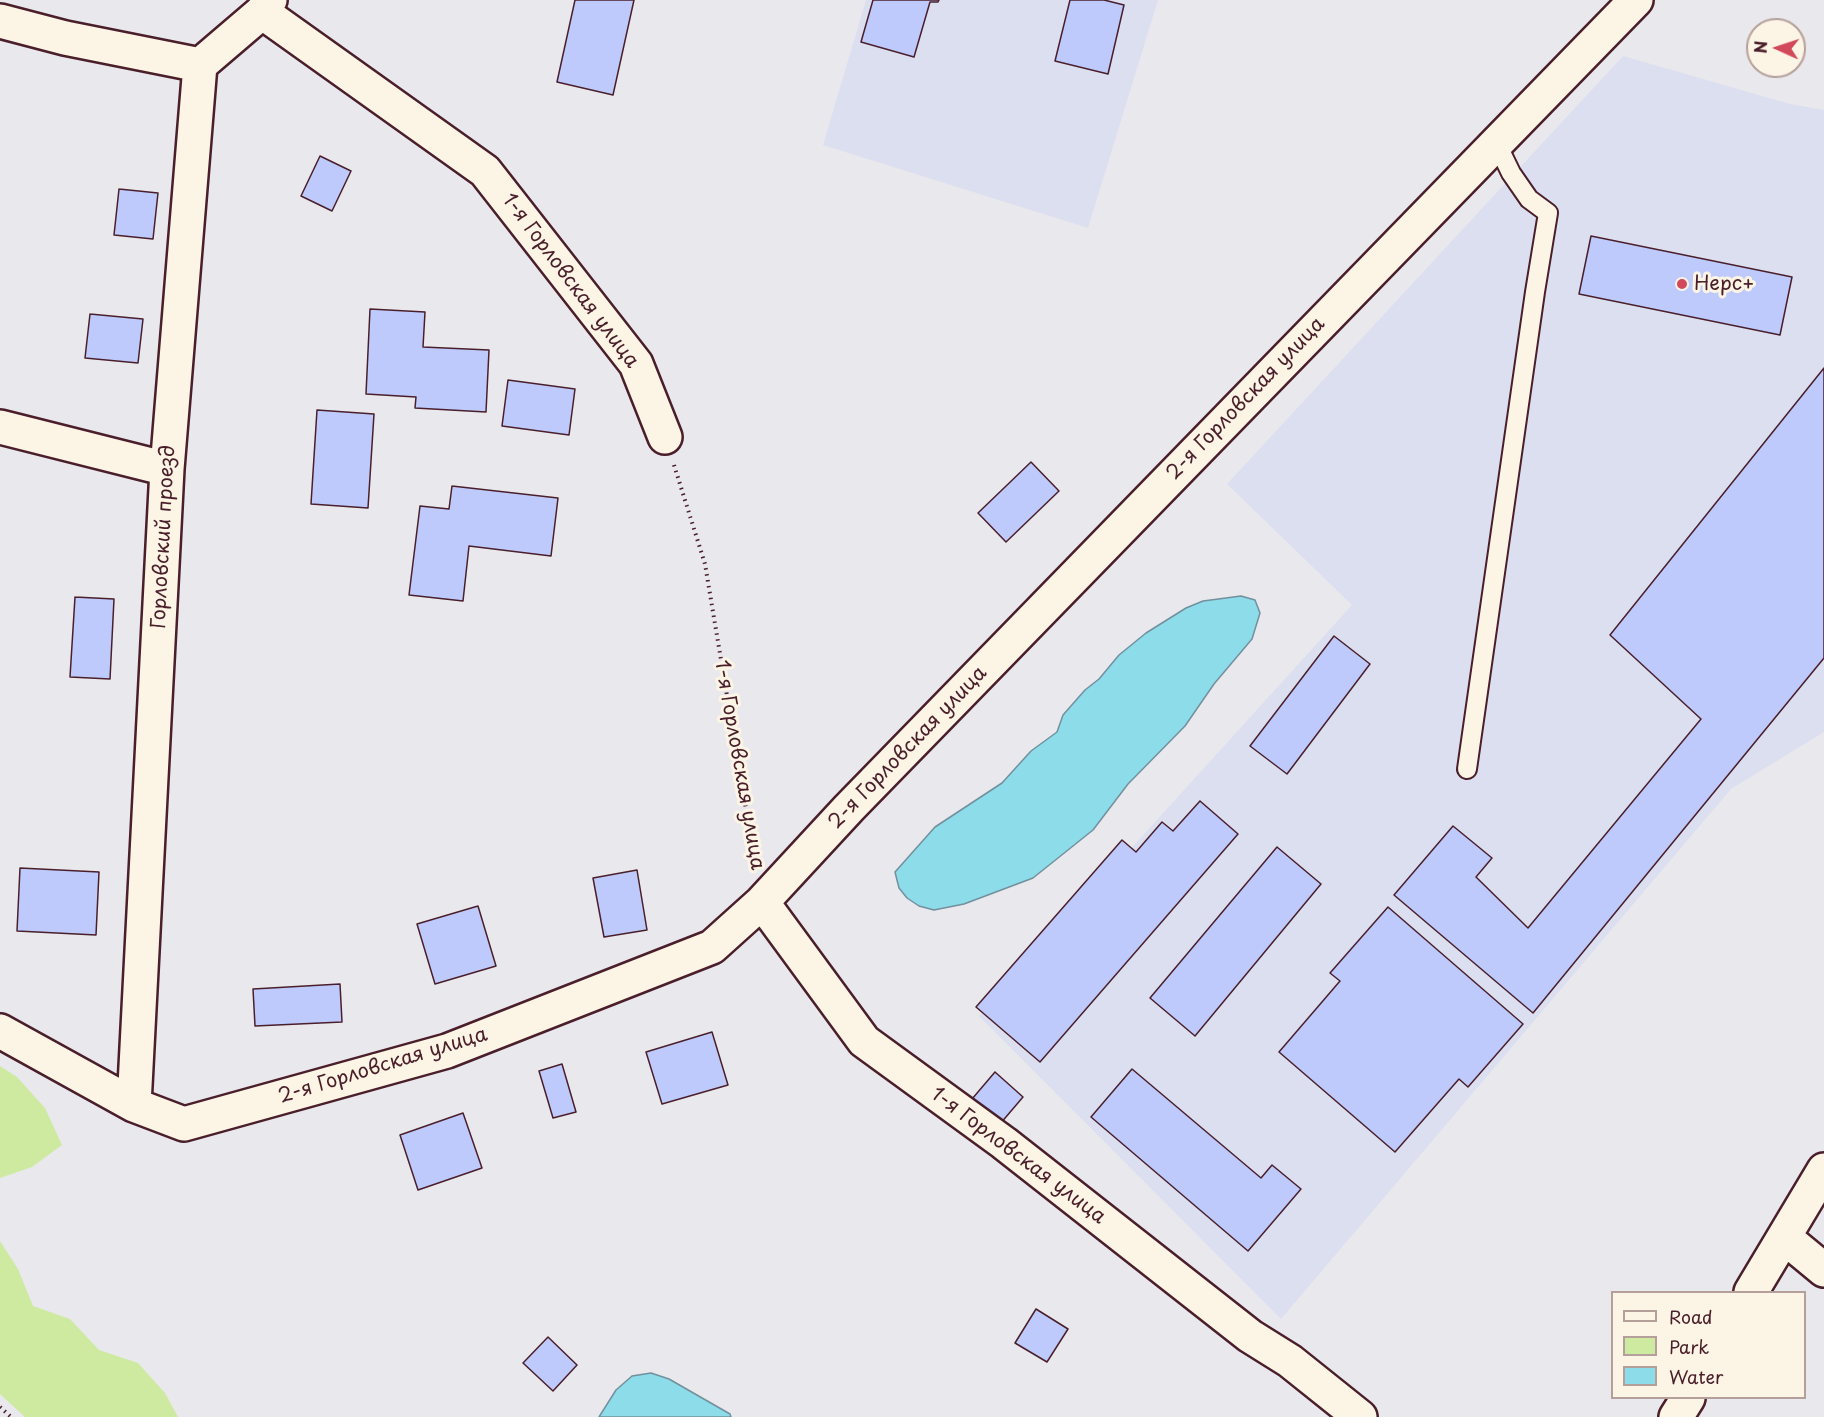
<!DOCTYPE html>
<html>
<head>
<meta charset="utf-8">
<style>
  body { margin:0 }
  #map { position:relative; width:1824px; height:1417px; overflow:hidden; background:#e9e8ec; font-family:"Playpen Sans",sans-serif }
  canvas { display:block }
  .legend { position:absolute; left:1611px; top:1291px; width:195px; height:108px; box-sizing:border-box; background:#fcf5e5; border:2px solid #b59f9b; margin:0; padding:8px 10px; list-style:none; font-size:18px; color:#4a1f2b }
  .legend li { display:flex; align-items:center; gap:12px; height:30px }
  .legend b { width:30px; border:2px solid #b59f9b }
  .north { position:absolute; left:1746px; top:18px; width:60px; height:60px; box-sizing:border-box; background:#fcf5e5; border:2px solid #b59f9b; border-radius:50%; rotate:273deg; font-size:16px; font-weight:700; line-height:24px; text-align:center; color:#4a1f2b }
  .north::after { content:''; display:block; margin:auto; width:21px; height:27px; background:#d1495b; clip-path:polygon(50% 0,100% 100%,50% 72%,0 100%) }
</style>
</head>
<body>
<div id="map">
<canvas width="1824" height="1417"></canvas>
<ul class="legend">
<li><b style="height:8px;background:#fcf5e5"></b>Road</li>
<li><b style="height:16px;background:#ceeaa1"></b>Park</li>
<li><b style="height:16px;background:#8cdce9"></b>Water</li>
</ul>
<div class="north">N</div>
</div>
<script>
const g = document.querySelector('canvas').getContext('2d');
g.lineJoin = 'round';
function paint(path, color) {
  g.fillStyle = color;
  g.fill(path, 'evenodd');
}
function toPath(rows) {
  const path = new Path2D();
  for (const r of rows) {
    path.moveTo(r[0], r[1]);
    for (let i = 2; i < r.length; i += 2) path.lineTo(r[i], r[i + 1]);
  }
  return path;
}
function trace(path, color, width, dash) {
  g.strokeStyle = color;
  g.lineWidth = width;
  g.lineCap = dash ? 'butt' : 'round';
  g.setLineDash(dash || []);
  g.stroke(path);
}
function write(font, color, halo, rows, align = 'center') {
  g.font = font + ' "Playpen Sans",sans-serif';
  g.lineWidth = 6;
  g.setLineDash([]);
  g.textBaseline = 'middle';
  g.strokeStyle = halo;
  g.fillStyle = color;
  for (const [text, x, y, turn = 0] of rows) {
    g.save();
    g.translate(x, y);
    g.rotate((+turn || 0) * Math.PI / 180);
    g.textAlign = isNaN(turn) ? turn : align;
    if (halo) g.strokeText(text, 0, 0);
    g.fillText(text, 0, 0);
    g.restore();
  }
}
paint(toPath([
  [866,0,1158,0,1088,228,823,145],
  [1623,56,1790,104,1824,110,1824,732,1731,789,1281,1319,979,1016,1352,605,1227,484]
]), '#dcdff0');
paint(toPath([
  [0,1066,17,1077,45,1108,62,1145,32,1167,0,1178],
  [0,1241,18,1269,33,1306,70,1319,99,1350,138,1363,165,1393,178,1417,25,1417,0,1394]
]), '#ceeaa1');
const water = toPath([
  [1241,596,1255,600,1260,613,1252,639,1214,684,1185,726,1128,784,1093,830,1033,878,964,904,934,910,919,906,907,898,899,888,895,872,935,827,1002,783,1031,751,1057,732,1063,715,1085,690,1099,679,1119,655,1146,633,1186,608,1203,601,1241,596],
  [651,1373,669,1379,730,1414,731,1417,599,1417,616,1390,632,1376,651,1373]
]);
paint(water, '#8cdce9');
trace(water, '#72909d', 1.5);
const building = toPath([
  [575,0,634,0,613,95,557,82,575,0],
  [873,0,939,0,938,2,930,2,914,57,861,42,873,0],
  [1070,0,1104,0,1124,5,1108,74,1055,61,1070,0],
  [320,156,351,171,332,211,301,196,320,156],
  [119,189,158,193,153,239,114,235,119,189],
  [1591,236,1792,277,1780,335,1579,294,1591,236],
  [370,309,425,312,423,347,489,350,486,412,415,408,416,397,366,394,370,309],
  [90,314,143,319,138,363,85,358,90,314],
  [1824,368,1824,658,1533,1013,1394,895,1453,826,1492,858,1476,877,1528,928,1701,719,1610,635,1824,368],
  [508,380,575,389,569,435,502,426,508,380],
  [317,410,374,414,368,508,311,504,317,410],
  [1031,462,1059,491,1006,542,978,513,1031,462],
  [452,486,558,498,551,556,469,546,463,601,409,595,420,506,449,509,452,486],
  [75,597,114,599,110,679,70,677,75,597],
  [1334,636,1370,664,1287,774,1250,746,1334,636],
  [1200,801,1238,834,1040,1062,976,1007,1122,840,1136,852,1162,822,1173,831,1200,801],
  [1277,847,1321,884,1195,1036,1150,998,1277,847],
  [20,868,99,872,96,935,17,931,20,868],
  [637,870,647,930,604,937,593,878,637,870],
  [478,906,496,966,435,984,417,924,478,906],
  [1388,907,1523,1024,1468,1087,1459,1079,1395,1152,1279,1052,1340,981,1330,973,1388,907],
  [340,984,342,1022,255,1026,253,989,340,984],
  [712,1032,728,1085,662,1104,646,1052,712,1032],
  [562,1064,576,1112,553,1118,539,1071,562,1064],
  [1132,1069,1261,1178,1272,1165,1301,1189,1248,1251,1091,1117,1132,1069],
  [995,1072,1023,1097,1000,1124,972,1099,995,1072],
  [463,1113,482,1168,418,1190,400,1135,463,1113],
  [1036,1309,1068,1329,1047,1362,1015,1343,1036,1309],
  [548,1337,577,1365,553,1391,523,1363,548,1337]
]);
paint(building, '#becafb');
trace(building, '#4a1f2b', 1.5);
const lane = toPath([
  [1467,769,1535,292,1548,213,1529,199,1511,173,1496,142]
]);
const street = toPath([
  [262,12,485,171,636,364,665,437],
  [0,21,65,38,200,65],
  [0,427,167,469],
  [762,902,864,1041,1004,1143,1250,1336,1290,1361,1360,1417],
  [0,1031,134,1105,184,1124,447,1051,712,947,762,902,849,808,1636,0],
  [134,1105,167,469,200,65,262,12,270,0],
  [1784,1237,1824,1270],
  [1751,1292,1824,1170],
  [1676,1417,1688,1398]
]);
trace(lane, '#4a1f2b', 22);
trace(street, '#4a1f2b', 38);
trace(toPath([
  [674,465,705,564,755,863],
  [0,1407,11,1417]
]), '#4a1f2b', 4, [1.5, 4.5]);
trace(lane, '#fcf5e5', 18);
trace(street, '#fcf5e5', 33);
for (const [x, y, r, color] of [
  [1682,284,6,"#d1495b"]
]) {
  const dot = new Path2D();
  dot.arc(x, y, r, 0, 2 * Math.PI);
  g.fillStyle = color;
  g.fill(dot);
  trace(dot, '#fcf5e5', 2);
}
write('20px', '#4a1f2b', '#fcf5e5', [
  ["1-я Горловская улица",570,281,53],
  ["2-я Горловская улица",1246,399,-46],
  ["Горловский проезд",164,537,-87],
  ["2-я Горловская улица",908,748,-46],
  ["1-я Горловская улица",739,765,80],
  ["2-я Горловская улица",383,1066,-17],
  ["1-я Горловская улица",1018,1156,37]
]);
write('20px', '#4a1f2b', '#fcf5e5', [
  ["Нерс+",1694,284]
], 'left');
</script>
</body>
</html>
